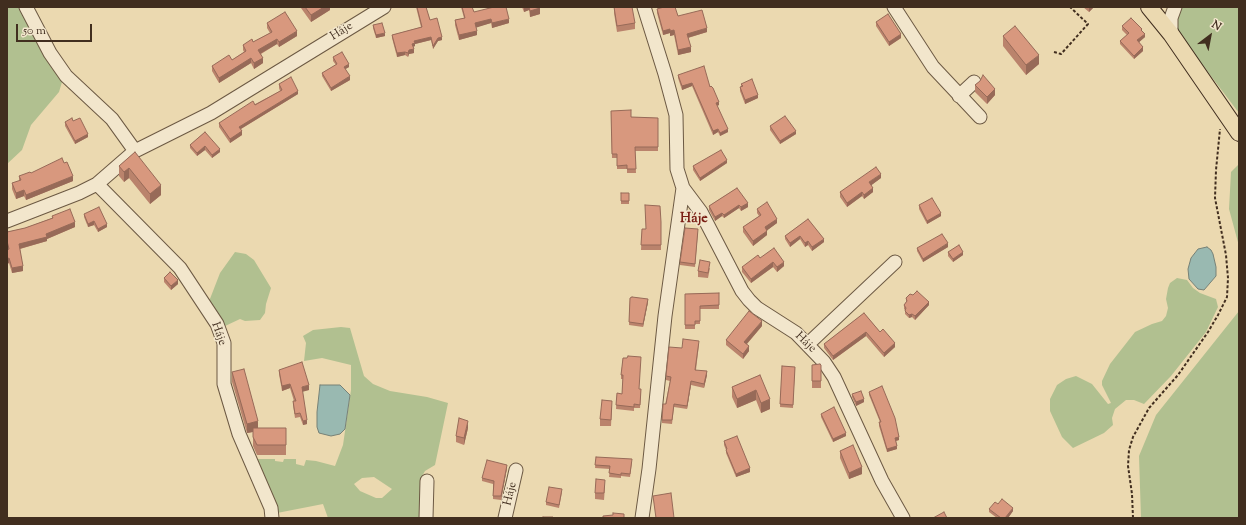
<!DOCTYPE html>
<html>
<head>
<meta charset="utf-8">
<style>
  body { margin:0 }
  #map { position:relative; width:1246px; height:525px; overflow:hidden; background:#ebd9b0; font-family:"Sorts Mill Goudy",serif }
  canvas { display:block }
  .frame { position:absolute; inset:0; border:8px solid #412e1f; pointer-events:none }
  .north { position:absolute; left:1190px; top:16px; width:40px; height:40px; -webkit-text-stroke:3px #f2e6cc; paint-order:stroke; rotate:32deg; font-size:11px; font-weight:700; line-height:16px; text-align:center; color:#412e1f }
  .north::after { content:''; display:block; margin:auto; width:14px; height:18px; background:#412e1f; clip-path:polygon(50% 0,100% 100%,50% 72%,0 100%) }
  .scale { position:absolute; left:16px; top:24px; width:76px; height:18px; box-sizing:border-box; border:2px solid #412e1f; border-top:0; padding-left:5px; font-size:12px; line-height:14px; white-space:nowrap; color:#412e1f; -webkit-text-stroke:3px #f2e6cc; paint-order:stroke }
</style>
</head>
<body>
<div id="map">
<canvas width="1246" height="525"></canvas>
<div class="frame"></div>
<div class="north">N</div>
<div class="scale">50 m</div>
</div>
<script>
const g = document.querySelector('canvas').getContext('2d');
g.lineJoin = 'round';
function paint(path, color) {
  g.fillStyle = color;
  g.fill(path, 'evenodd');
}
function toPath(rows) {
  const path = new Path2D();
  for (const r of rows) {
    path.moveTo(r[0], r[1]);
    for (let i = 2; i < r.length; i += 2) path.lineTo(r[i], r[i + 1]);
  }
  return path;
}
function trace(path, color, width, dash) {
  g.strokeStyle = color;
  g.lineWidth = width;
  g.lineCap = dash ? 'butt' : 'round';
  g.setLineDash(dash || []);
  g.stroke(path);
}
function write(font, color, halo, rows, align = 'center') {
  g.font = font + ' "Sorts Mill Goudy",serif';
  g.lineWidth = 3;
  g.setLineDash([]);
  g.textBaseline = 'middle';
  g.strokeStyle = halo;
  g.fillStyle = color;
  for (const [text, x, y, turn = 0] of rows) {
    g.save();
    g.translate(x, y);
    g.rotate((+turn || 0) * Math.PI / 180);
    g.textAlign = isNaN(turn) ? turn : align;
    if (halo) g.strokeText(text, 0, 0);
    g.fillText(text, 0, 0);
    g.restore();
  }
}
paint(toPath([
  [7,7,20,7,43,52,62,82,59,92,31,125,22,150,7,164],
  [1181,7,1239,7,1239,113,1185,42,1175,25],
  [1239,164,1239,246,1229,209,1231,172],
  [235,252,246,254,254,260,271,288,266,304,265,313,260,320,245,321,240,319,223,327,208,304,220,273],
  [1177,278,1187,280,1193,288,1200,293,1216,299,1218,307,1206,332,1171,376,1144,404,1134,400,1126,400,1115,409,1112,418,1113,425,1104,433,1073,448,1062,437,1050,411,1050,399,1057,385,1066,379,1076,376,1092,384,1108,404,1111,403,1102,385,1102,381,1110,364,1135,332,1152,324,1162,321,1166,316,1168,308,1166,299,1168,288,1170,283],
  [1239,311,1239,518,1141,518,1139,456,1156,415],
  [341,327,350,328,364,376,373,384,390,391,427,397,448,403,435,465,425,471,421,478,425,518,328,518,323,504,277,513,252,459,275,459,275,461,283,462,284,459,296,459,296,464,304,466,306,460,316,461,335,466,343,445,351,390,351,365,322,358,304,361,306,343,303,336,313,330],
  [374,477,392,489,382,498,376,498,360,491,354,484,362,478]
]), '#b1c090');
const water = toPath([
  [1207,247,1211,250,1213,254,1216,267,1216,276,1204,290,1198,289,1189,279,1188,269,1191,258,1198,249,1207,247],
  [320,385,340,385,350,395,345,429,340,434,331,436,319,433,317,427,317,412,320,385]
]);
paint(water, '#99b9b1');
trace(water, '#768177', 1);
const minor = toPath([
  [26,7,50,53,66,76,112,119,135,151],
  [644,7,665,74,676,115,677,169,683,188,701,212,742,291,749,300,757,308,796,333,824,362,834,377,882,481,903,518],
  [894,7,933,67,980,117],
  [1171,34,1171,18,1175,7],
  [959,96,974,82],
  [97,184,180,268,217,324,224,343,224,384,239,434,271,508,272,518],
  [7,221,79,193,97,184,135,151,211,113,384,7],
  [808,344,895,262],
  [426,518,427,481],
  [505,518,516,470],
  [642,518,649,469,665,316,683,188]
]);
const major = toPath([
  [1149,7,1171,34,1239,133]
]);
trace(minor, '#6c5943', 15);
trace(major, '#412e1f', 18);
trace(toPath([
  [1054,52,1061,54,1088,24,1070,7],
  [1133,518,1132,494,1128,466,1129,450,1133,437,1149,408,1178,375,1208,332,1218,315,1227,297,1228,278,1226,255,1215,198,1216,170,1220,129]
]), '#412e1f', 2, [3, 2]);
trace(minor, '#f2e6cc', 13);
trace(major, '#ebd9b0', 16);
paint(toPath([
  [301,7,330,7,330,10,311,22,301,8],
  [416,7,426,7,430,20,442,40,438,41,433,49,431,40,415,44,415,46,413,47,414,53,409,54,408,57,405,55,397,57,392,38,392,35,421,27],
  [461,7,472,7,474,12,509,23,492,28,491,23,476,27,477,35,459,40,455,25,455,20,464,18],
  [522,7,540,7,540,14,530,17,529,10,524,12],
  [614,7,635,23,635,29,617,32,614,13],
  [1083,7,1094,7,1089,12],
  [657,9,678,16,707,32,688,38,691,52,678,55,674,35,670,36,670,33,663,35,657,13],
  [876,22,901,38,889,46,876,26],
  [267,23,297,36,279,47,277,44,261,54,263,63,254,69,251,63,219,83,212,71,212,66,232,60,244,52,243,50,243,45,253,42,270,33,267,28],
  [373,25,385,36,376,38,373,28],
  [1122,26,1142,31,1145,37,1139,42,1143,51,1134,59,1120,44,1120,41,1127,35,1122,30],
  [1003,36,1039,64,1026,75,1003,46],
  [333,57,349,67,345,69,350,80,331,91,322,76,322,73,336,65,333,61],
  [678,75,710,87,719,105,717,106,728,132,720,136,718,132,713,135,692,86,682,90,678,78],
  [980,81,995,95,987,104,975,92,975,85],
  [279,84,298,94,241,129,242,135,230,143,219,127,219,123,280,91,279,88],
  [741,84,758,98,745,104,740,91,740,87,741,87],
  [611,111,631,117,658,118,658,151,635,151,636,173,627,173,627,169,617,169,617,158,612,158],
  [73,121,88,137,75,144,65,126,65,122],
  [770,126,796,134,780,144,770,130],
  [205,132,220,152,212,158,205,150,197,156,190,148,190,145],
  [135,152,161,195,150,204,129,178,124,182,119,176,119,166],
  [727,163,700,181,693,170,693,166],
  [31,173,73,181,26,200,24,196,16,199,12,189,12,183,19,181,19,176],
  [881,178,871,185,873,192,864,199,862,196,847,207,840,197,840,192],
  [737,188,748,207,741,211,739,208,724,218,722,216,715,221,709,210,709,206],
  [621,193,629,193,629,204,621,204],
  [919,205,941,216,927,224,919,209],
  [757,209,777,223,767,230,767,235,753,246,743,232,743,227,759,216,757,213],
  [84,214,107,227,98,232,94,225,88,227,84,217],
  [52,216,75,227,47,239,47,241,20,249,23,271,12,273,9,263,7,264,7,250,8,250,7,246,7,232,25,228,52,218],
  [808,219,824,242,812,251,808,245,805,247,800,239,790,247,785,239,785,236],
  [661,222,661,250,641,250,642,229,646,229],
  [698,232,695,267,680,265,680,262],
  [948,247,923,262,917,251,917,248],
  [948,252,963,255,953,262,948,256],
  [760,258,784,266,777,272,773,267,751,283,742,272,742,267],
  [710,268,708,278,698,277,698,271],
  [164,278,178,284,171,290,164,282],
  [719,293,719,309,700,309,700,324,695,324,695,329,685,329,685,294],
  [630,298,648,302,643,327,629,325],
  [906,298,929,305,915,320,912,317,909,318,905,314,905,310,904,309,904,305,906,302],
  [864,313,880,332,895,347,884,357,866,336,833,360,824,348,824,344],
  [762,326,747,344,749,351,743,359,726,345,726,340],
  [699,344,696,370,707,375,704,388,691,385,687,409,674,407,672,424,662,423,662,420,670,381,666,380,666,376,682,348],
  [623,358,639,389,641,389,640,408,634,408,634,411,616,409,617,393,622,394,623,379,621,379,621,375],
  [812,365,821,365,821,388,812,388],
  [782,366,795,367,793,408,780,407],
  [279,370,309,390,302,391,307,424,303,425,300,417,295,418,293,405,293,401,294,401,290,388,282,391,279,374],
  [232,372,258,428,286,428,286,455,257,455,253,446,253,432,247,433,232,382],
  [760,375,770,409,761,413,756,400,737,408,732,397,732,387],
  [869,392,899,440,896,441,897,449,887,452,879,426,879,422,880,422,869,395],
  [852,394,864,402,856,406,852,397],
  [612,407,611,426,600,426,600,419],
  [821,414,846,436,833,442,821,417],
  [468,428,464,445,456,442,456,436],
  [724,441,750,472,736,477,726,453,726,450,724,445],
  [840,451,862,474,849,479,840,458],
  [596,457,632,462,630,477,621,476,621,478,609,477,610,469,595,468],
  [507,468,501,500,493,499,493,484,482,481,482,478],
  [605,486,604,500,595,499,595,493],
  [562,492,559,508,546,505,546,502],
  [998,504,1013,511,1008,518,997,518,989,512,989,509]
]), '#ba836c');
paint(toPath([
  [324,7,330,7,330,10,311,22,311,15],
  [524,7,529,7,529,10,524,12],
  [1089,7,1094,7,1089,12],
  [540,8,540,14,530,17,530,11],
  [491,19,491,23,475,28,475,23],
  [509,19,509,23,492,28,492,23],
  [707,28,707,32,687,38,687,34],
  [670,29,670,33,663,35,663,31],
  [674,30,674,35,670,36,670,31],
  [297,31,297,36,279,47,279,42],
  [477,31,477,35,459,40,459,35],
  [385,33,385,36,376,38,376,35],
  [901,34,901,38,889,46,889,42],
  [1145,34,1145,37,1137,44,1137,40],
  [431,37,431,40,415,44,415,46,412,47,412,44,414,41],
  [442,37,442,40,438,41,433,49,433,46,438,38],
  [277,39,277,44,258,55,258,50],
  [691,47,691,52,678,55,678,50],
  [1143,47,1143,51,1134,59,1134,56],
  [414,49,414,53,409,54,408,57,408,53,409,50],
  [405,52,405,55,397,57,397,53],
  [1039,55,1039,64,1026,75,1026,65],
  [251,58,251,63,219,83,219,78],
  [263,58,263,63,254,69,254,63],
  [349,64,349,67,344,70,344,67],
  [350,76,350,80,331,91,331,88],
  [692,83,692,86,682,90,682,86],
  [995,89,995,95,987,104,987,97],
  [298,91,298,94,239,130,239,127],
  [758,95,758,98,745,104,745,100],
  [719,102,719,105,716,106,716,103],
  [718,129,718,132,713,135,713,131],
  [728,129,728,132,720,136,720,133],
  [242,131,242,135,230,143,230,139],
  [796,131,796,134,780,144,780,141],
  [88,134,88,137,75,144,75,141],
  [205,146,205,150,197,156,197,153],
  [220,149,220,152,212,158,212,155],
  [727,160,727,163,700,181,700,178],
  [129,168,129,178,124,182,124,172],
  [881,174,881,178,869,187,869,182],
  [73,176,73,181,26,200,26,195],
  [161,185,161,195,150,204,150,194],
  [873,188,873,192,864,199,864,195],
  [24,190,24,196,16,199,16,193],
  [862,192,862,196,847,207,847,203],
  [748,203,748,207,741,211,741,207],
  [739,205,739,208,724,218,724,215],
  [722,213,722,216,715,221,715,217],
  [941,213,941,216,927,224,927,221],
  [777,219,777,223,765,232,765,227],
  [94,221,94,225,88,227,88,224],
  [75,222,75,227,47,239,47,241,19,249,19,244],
  [107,224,107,227,98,232,98,229],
  [767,231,767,235,753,246,753,241],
  [800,236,800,239,790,247,790,243],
  [824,239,824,242,812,251,812,247],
  [808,241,808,245,805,247,805,243],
  [948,243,948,247,923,262,923,259],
  [963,252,963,255,953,262,953,259],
  [9,258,9,263,7,264,7,259],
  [773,262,773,267,751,283,751,279],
  [784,262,784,266,777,272,777,267],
  [23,266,23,271,12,273,12,268],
  [178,280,178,284,171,290,171,286],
  [648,299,648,302,643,327,643,324],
  [929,302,929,305,915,320,915,316],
  [912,314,912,317,909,318,909,315],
  [762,321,762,326,744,347,744,342],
  [866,332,866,336,833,360,833,356],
  [895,343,895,347,884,357,884,353],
  [749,346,749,351,743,359,743,354],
  [707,371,707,375,704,388,704,384],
  [691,381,691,385,687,409,687,406],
  [290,384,290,388,282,391,282,386],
  [309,385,309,390,302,392,302,387],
  [756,390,756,400,737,408,737,399],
  [770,399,770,409,761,413,761,403],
  [864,399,864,402,856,406,856,402],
  [307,420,307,424,303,425,303,421],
  [258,421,258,431,247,433,247,424],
  [468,421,468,428,464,445,464,438],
  [846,433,846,436,833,442,833,439],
  [899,437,899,440,895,441,895,438],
  [897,446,897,449,887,452,887,449],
  [507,465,507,468,501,500,501,496],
  [862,467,862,474,849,479,849,473],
  [750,468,750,472,736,477,736,474],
  [1013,508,1013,511,1008,518,1005,518]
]), '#976a58');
const building = toPath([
  [305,7,324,7,311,15,305,7],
  [417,7,426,7,430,20,437,18,442,37,438,38,433,46,431,37,414,41,415,43,412,44,414,49,409,50,408,53,405,52,397,53,392,35,422,27,417,7],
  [462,7,472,7,474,12,494,7,506,7,509,19,492,23,491,19,475,23,477,31,459,35,455,20,465,18,462,7],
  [529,7,540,7,540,8,530,11,529,7],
  [614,7,632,7,635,23,617,26,614,7],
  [664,7,675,7,678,16,702,10,707,28,687,34,691,47,678,50,674,30,670,31,670,29,663,31,657,9,664,7],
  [285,12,297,31,279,42,277,39,258,50,263,58,254,63,251,58,219,78,212,66,229,55,232,60,246,51,243,45,252,39,253,42,272,32,267,23,285,12],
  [888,14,901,34,889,42,876,22,888,14],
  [1131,18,1142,29,1141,30,1145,34,1137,40,1143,47,1134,56,1120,41,1129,33,1122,26,1131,18],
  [382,23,385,33,376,35,373,25,382,23],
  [1015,26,1039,55,1026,65,1003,36,1015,26],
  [342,52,349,64,344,67,350,76,331,88,322,73,337,64,333,57,342,52],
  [704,66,710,87,711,86,713,88,719,102,716,103,728,129,720,133,718,129,713,131,692,83,682,86,678,75,704,66],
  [983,75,995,89,987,97,975,85,980,81,983,75],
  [291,77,298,91,239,127,242,131,230,139,219,123,253,101,255,105,282,90,279,84,291,77],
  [752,79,758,95,745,100,740,87,743,86,741,84,752,79],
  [631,110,631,117,658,118,658,147,635,147,636,169,627,169,627,165,617,166,617,154,612,154,611,111,631,110],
  [785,116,796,131,780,141,770,126,785,116],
  [72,118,73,121,80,118,88,134,75,141,65,122,72,118],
  [205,132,220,149,212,155,205,146,197,153,190,145,205,132],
  [721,150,727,160,700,178,693,166,721,150],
  [135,152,161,185,150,194,129,168,124,172,119,166,135,152],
  [62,158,64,163,67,162,73,176,26,195,24,190,16,193,12,183,21,180,19,176,30,172,31,173,62,158],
  [876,167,881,174,869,182,873,188,864,195,862,192,847,203,840,192,876,167],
  [737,188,748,203,741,207,739,205,724,215,722,213,715,217,709,206,737,188],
  [621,193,629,193,629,201,621,201,621,193],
  [932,198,941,213,927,221,919,205,932,198],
  [767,202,777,219,765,227,767,231,753,241,743,227,761,215,757,209,767,202],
  [645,205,660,206,661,222,661,245,641,245,642,229,646,229,645,205],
  [99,207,107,224,98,229,94,221,88,224,84,214,99,207],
  [70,209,75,222,46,234,47,237,19,244,23,266,12,268,9,258,7,259,7,250,9,249,7,241,7,232,25,228,53,218,52,216,70,209],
  [808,219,824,239,812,247,808,241,805,243,800,236,790,243,785,236,808,219],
  [685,228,698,229,695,264,680,262,685,228],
  [942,234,948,243,923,259,917,248,942,234],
  [959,245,963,252,953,259,948,252,959,245],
  [774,248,784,262,777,267,773,262,751,279,742,267,758,255,760,258,774,248],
  [700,260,710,262,708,273,698,271,700,260],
  [170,272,178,280,171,286,164,278,170,272],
  [917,291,929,302,915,316,912,314,909,315,905,311,906,308,904,305,907,301,906,298,910,294,913,295,917,291],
  [719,293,719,305,700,306,700,321,695,321,695,325,685,325,685,294,719,293],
  [632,297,648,299,643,324,629,322,630,298,632,297],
  [749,311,762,321,744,342,749,346,743,354,726,340,749,311],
  [864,313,880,332,883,329,895,343,884,353,866,332,833,356,824,344,864,313],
  [683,339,699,341,695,370,707,371,704,384,691,381,687,406,674,404,672,420,662,420,663,404,666,404,671,377,666,376,669,347,682,348,683,339],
  [628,356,641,357,639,389,641,389,640,405,634,404,634,407,616,405,617,393,622,394,623,375,621,375,623,358,627,358,628,356],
  [302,362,309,385,302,387,307,420,303,421,300,413,295,414,293,401,296,401,290,384,282,386,279,370,302,362],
  [820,364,821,365,821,381,812,381,812,365,820,364],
  [782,366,795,367,793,405,780,404,782,366],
  [244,369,258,421,247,424,232,372,244,369],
  [760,375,770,399,761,403,756,390,737,399,732,387,760,375],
  [882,386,895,418,899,437,895,438,897,446,887,449,879,422,881,422,869,392,882,386],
  [861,391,864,399,856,402,852,394,861,391],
  [602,400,612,401,611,420,600,419,602,400],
  [834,407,846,433,833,439,821,414,834,407],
  [459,418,468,421,464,438,456,436,459,418],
  [253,428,286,428,286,445,257,445,253,437,253,428],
  [737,436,750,468,736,474,726,450,727,449,724,441,737,436],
  [853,445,862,467,849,473,840,451,853,445],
  [596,457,632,459,630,474,621,473,621,475,609,473,610,466,595,465,596,457],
  [487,460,507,465,501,496,493,496,494,481,482,478,487,460],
  [596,479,605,480,604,493,595,493,596,479],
  [549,487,562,489,559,505,546,502,549,487],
  [671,493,674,518,656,518,653,496,671,493],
  [1002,499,1013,508,1005,518,1001,518,989,509,995,502,998,504,1002,499],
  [944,512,947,518,933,518,944,512],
  [613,513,624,514,624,518,603,518,603,516,613,515,613,513],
  [543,517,553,517,553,518,543,518,543,517]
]);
paint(building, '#d8987e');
trace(building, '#976a58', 1);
write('12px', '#412e1f', '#f2e6cc', [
  ["Háje",342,32,-32],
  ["Háje",218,334,70],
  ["Háje",805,343,44],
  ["Háje",511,494,-77]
]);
write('bold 14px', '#7a1f14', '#f2e6cc', [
  ["Háje",694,220]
]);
</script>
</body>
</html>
